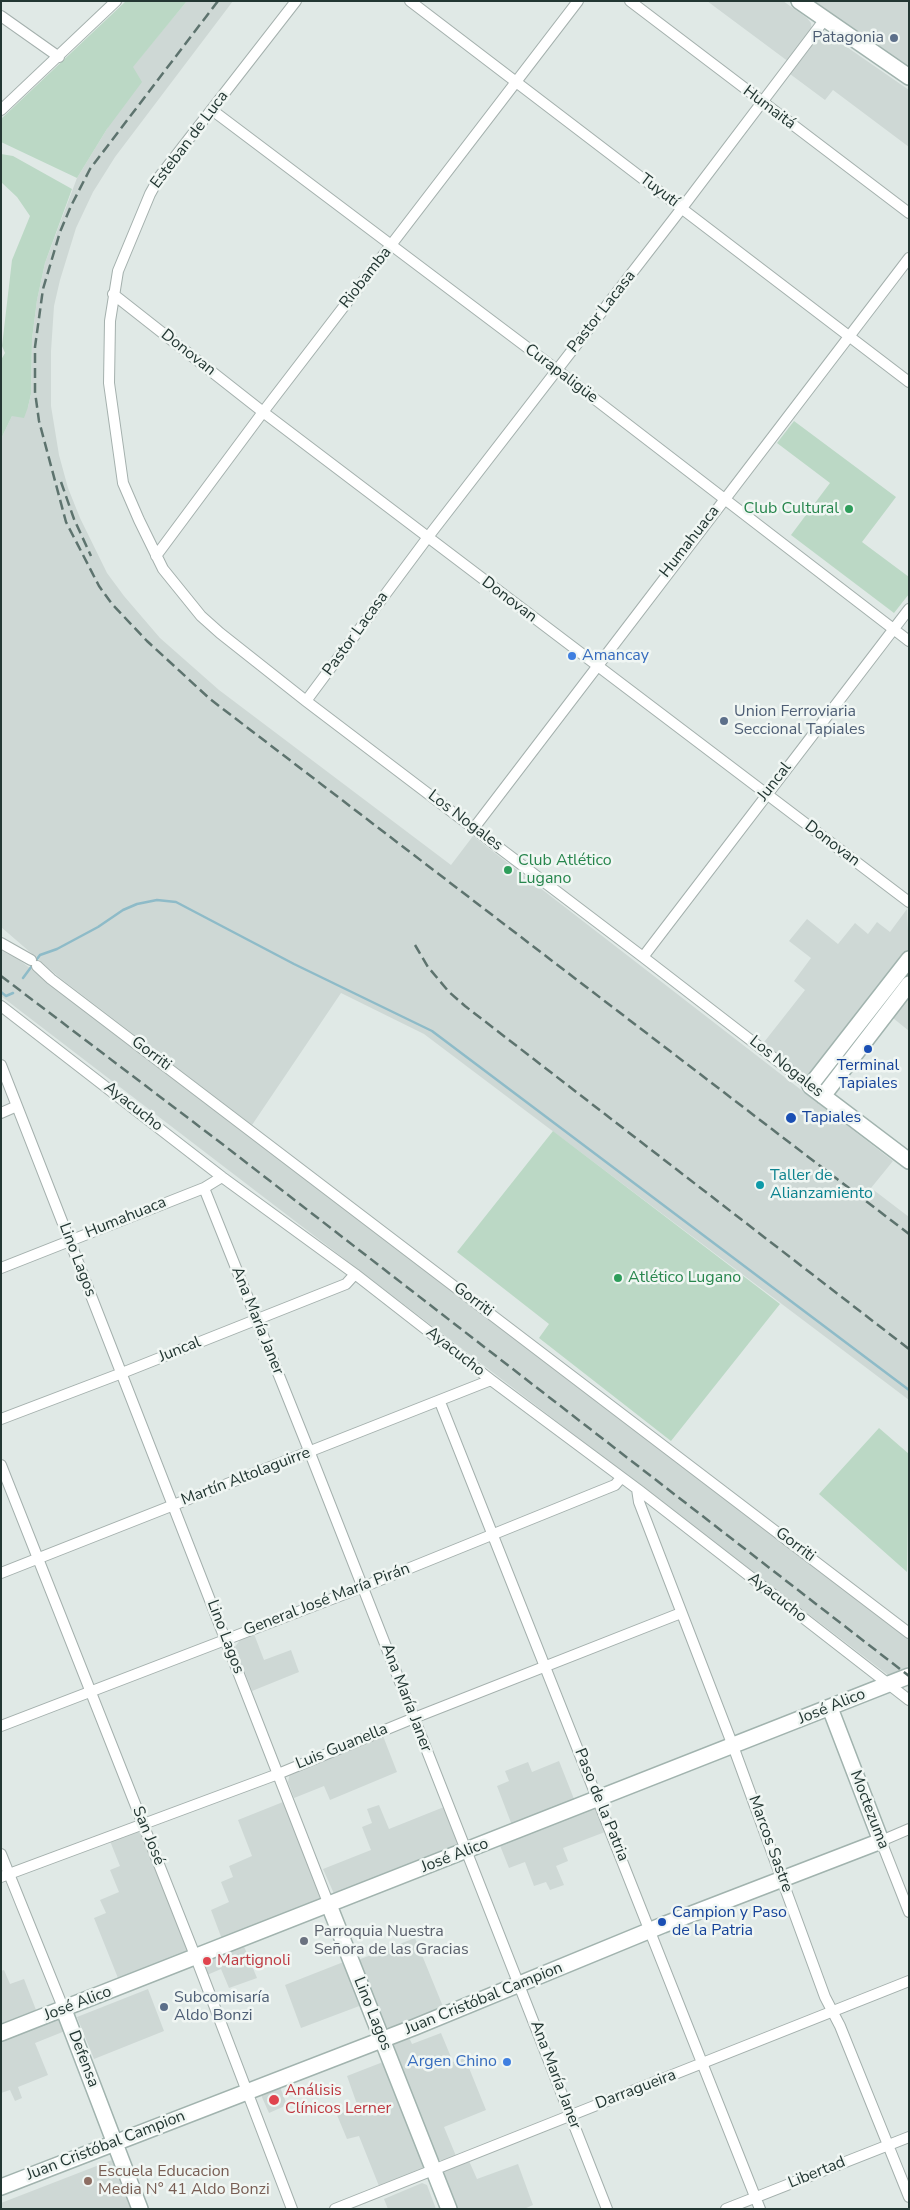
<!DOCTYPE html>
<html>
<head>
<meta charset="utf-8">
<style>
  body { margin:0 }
  #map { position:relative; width:910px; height:2210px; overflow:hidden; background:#e0e9e6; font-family:"Nunito Sans",sans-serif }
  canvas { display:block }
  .frame { position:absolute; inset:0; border:2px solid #233733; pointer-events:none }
</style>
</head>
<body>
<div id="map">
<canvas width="910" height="2210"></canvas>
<div class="frame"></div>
</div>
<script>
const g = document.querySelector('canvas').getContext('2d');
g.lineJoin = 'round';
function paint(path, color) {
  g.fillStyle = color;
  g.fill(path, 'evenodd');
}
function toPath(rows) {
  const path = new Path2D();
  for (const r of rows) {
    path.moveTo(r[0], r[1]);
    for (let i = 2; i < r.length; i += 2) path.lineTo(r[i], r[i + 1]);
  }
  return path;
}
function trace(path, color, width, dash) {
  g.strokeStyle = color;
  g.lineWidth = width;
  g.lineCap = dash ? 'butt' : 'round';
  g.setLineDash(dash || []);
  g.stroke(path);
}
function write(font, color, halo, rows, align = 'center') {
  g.font = font + ' "Nunito Sans",sans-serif';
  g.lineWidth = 5;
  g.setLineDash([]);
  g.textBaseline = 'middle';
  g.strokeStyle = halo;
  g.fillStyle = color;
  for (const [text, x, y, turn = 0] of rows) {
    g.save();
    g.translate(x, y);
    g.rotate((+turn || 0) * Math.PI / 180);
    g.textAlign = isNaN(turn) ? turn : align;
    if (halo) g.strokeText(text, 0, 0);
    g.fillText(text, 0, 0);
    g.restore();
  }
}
paint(toPath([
  [187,1,233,1,115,157,93,192,76,228,60,280,54,306,51,351,51,406,59,455,68,488,80,518,107,573,124,596,160,638,219,690,451,865,473,836,893,1161,871,1188,909,1217,909,1400,424,1034,341,993,252,1125,60,978,1,927,1,439,12,416,28,407,31,394,32,339,37,300,45,263,77,178,107,129,132,67],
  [707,1,783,1,807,18,811,23,812,31,789,62],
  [815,1,909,1,909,74,815,4],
  [822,33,828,34,909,90,909,147,833,90,825,100,790,74],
  [907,909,909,951,813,1076,807,1079,761,1046,805,990,794,981,811,958,789,941,807,919,838,944,855,923,868,934,877,922,890,932],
  [1,946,909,1639,909,1666,888,1675,1,996],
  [909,998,909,1031,893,1018],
  [254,1634,264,1660,291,1650,299,1672,252,1691,235,1647,240,1640],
  [383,1736,397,1772,330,1800,324,1786,294,1798,288,1782,290,1773],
  [559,1761,576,1804,513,1828,497,1786,509,1781,505,1771,528,1762,532,1772],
  [283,1802,321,1898,320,1903,223,1942,211,1910,229,1902,221,1882,233,1877,229,1866,252,1856,238,1820],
  [379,1805,389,1829,444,1807,459,1845,335,1896,323,1869,371,1850,362,1827,372,1823,367,1809],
  [592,1807,597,1810,605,1832,563,1848,568,1861,556,1866,564,1885,550,1890,546,1882,534,1886,525,1862,509,1868,499,1843],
  [134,1832,139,1832,142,1835,187,1949,185,1958,120,1983,94,1918,106,1913,100,1900,119,1892,110,1870,120,1866,110,1841],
  [415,1938,444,2009,389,2029,383,2024,358,1960],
  [243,1944,257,1978,229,1988,221,1969,207,1975,202,1962],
  [346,1961,362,2005,301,2028,285,1985],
  [4,1970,10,1984,24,1979,38,2015,1,2029,1,1971],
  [148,1989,164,2031,94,2059,77,2017],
  [57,2017,65,2031,35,2043,48,2075,18,2087,22,2098,15,2101,10,2090,1,2093,1,2038],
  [407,2033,412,2044,441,2033,453,2062,465,2058,486,2110,444,2127,456,2156,444,2160,436,2160,392,2046,392,2042],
  [383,2062,425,2166,424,2169,379,2186,359,2136,347,2139,337,2115,358,2107,347,2076],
  [280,2087,287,2105,269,2113,261,2095],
  [112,2160,131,2209,1,2209,1,2203],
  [469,2161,477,2179,518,2164,533,2205,524,2209,456,2209,442,2175,446,2170],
  [422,2183,427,2185,436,2209,388,2209,384,2199]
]), '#ced8d5');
paint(toPath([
  [126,1,187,1,133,67,142,82,107,129,77,178,1,142,1,119],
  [1,154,13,156,72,189,45,263,37,300,32,339,31,394,28,407,24,418,12,416,1,439,1,360,5,353,2,346,12,260,30,216,17,197,1,182],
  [794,421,896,497,862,542,909,577,909,594,894,613,791,535,830,483,777,443],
  [553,1131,780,1304,671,1441,539,1338,549,1324,457,1252],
  [879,1428,909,1454,907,1572,819,1494]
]), '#bbd8c5');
trace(toPath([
  [23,978,40,955,57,949,98,927,123,910,137,904,157,900,176,902,294,964,432,1031,909,1390],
  [1,992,6,996,13,993]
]), '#8ebbc8', 2.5);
const street = toPath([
  [296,1,160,176,150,194,118,271,110,321,109,383,123,483,139,520,163,569,201,616,220,633,306,701,643,957,810,1086],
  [410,1,909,382],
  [630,1,909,213],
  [1,16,59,57],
  [1,110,116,1],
  [212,110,557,370,909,641],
  [113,294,263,412,909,902],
  [156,556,263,412,578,1],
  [306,701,428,537,682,208,825,19],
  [474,828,909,258],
  [1,943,31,960],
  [643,957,909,609],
  [37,966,51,979,909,1633],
  [1,1006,222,1177,355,1274,491,1380,640,1491,909,1700],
  [1,1065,329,1905],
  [1,1113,17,1106],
  [204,1188,310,1453,607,2209],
  [1,1268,204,1188,222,1177],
  [440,1402,760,2209],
  [1,1419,122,1373,346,1284,355,1274],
  [1,1465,196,1958,292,2209],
  [637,1489,639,1502,733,1746,825,1997,840,2026,909,2197],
  [1,1573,491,1380],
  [1,1726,363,1587,615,1485,621,1478],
  [909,1829,881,1841,909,1912],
  [1,1854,64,2010],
  [1,1877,278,1774,414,1718,681,1613],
  [335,2209,909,1981],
  [726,2209,909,2137]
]);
const secondary = toPath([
  [799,1,909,77],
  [909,959,810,1086,909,1161],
  [823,1096,909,984],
  [329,1905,449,2209],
  [64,2010,140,2209],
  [1,2033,909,1676],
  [1,2187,415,2027,663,1925,881,1841,830,1708]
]);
trace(street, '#a4b0ad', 12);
trace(secondary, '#a1b3ae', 18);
trace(street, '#fff', 10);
trace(secondary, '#fff', 15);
trace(toPath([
  [218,1,90,169,71,206,60,232,43,289,35,347,35,392,39,421,66,522,99,586,112,604,147,641,210,699,909,1234],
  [61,482,74,519,91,556],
  [415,945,428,967,449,992,465,1006,909,1349],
  [1,976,221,1143,909,1676]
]), '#5d736e', 2.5, [10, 5]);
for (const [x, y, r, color] of [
  [894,38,5,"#5c6f8a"],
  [849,509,5,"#2e9e5b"],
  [572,656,5,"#3f7fe0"],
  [724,721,5,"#5c6f8a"],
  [508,870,5,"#2e9e5b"],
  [868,1049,5,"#1a4fb4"],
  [791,1118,6,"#1a4fb4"],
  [760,1185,5,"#0f9aa8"],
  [618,1278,5,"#2e9e5b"],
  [662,1922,5,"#1a4fb4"],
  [304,1941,5,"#6b7280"],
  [207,1961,5,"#e0444e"],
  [164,2007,5,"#5c6f8a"],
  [507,2062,5,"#3f7fe0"],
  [274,2100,6,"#e0444e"],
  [88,2181,5,"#8d6e63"]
]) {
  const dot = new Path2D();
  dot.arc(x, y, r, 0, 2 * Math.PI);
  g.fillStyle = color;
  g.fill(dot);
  trace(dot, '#f0f6f3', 2);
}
write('16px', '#4e5e75', '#f0f6f3', [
  ["Patagonia",884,38,"right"],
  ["Union Ferroviaria",734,712],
  ["Seccional Tapiales",734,730],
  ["Subcomisaría",174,1998],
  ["Aldo Bonzi",174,2016]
], 'left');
write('16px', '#233733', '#f0f6f3', [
  ["Humaitá",769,108,37],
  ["Esteban de Luca",190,140,-53],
  ["Tuyutí",659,191,37],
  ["Riobamba",366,278,-52],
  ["Pastor Lacasa",602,312,-52],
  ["Donovan",188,353,38],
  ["Curapaligüe",561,374,37],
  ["Humahuaca",690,542,-52],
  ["Donovan",509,600,37],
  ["Pastor Lacasa",356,634,-54],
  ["Juncal",775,782,-52],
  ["Los Nogales",465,821,37],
  ["Donovan",832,844,37],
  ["Gorriti",151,1054,37],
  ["Los Nogales",786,1067,38],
  ["Ayacucho",133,1107,38],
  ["Humahuaca",126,1218,-22],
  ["Lino Lagos",77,1260,69],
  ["Gorriti",473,1300,37],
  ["Ana María Janer",257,1321,68],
  ["Juncal",180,1350,-22],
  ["Ayacucho",455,1352,38],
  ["Martín Altolaguirre",246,1477,-21],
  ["Gorriti",795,1545,37],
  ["Ayacucho",777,1598,38],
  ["General José María Pirán",327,1600,-21],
  ["Lino Lagos",225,1637,69],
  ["Ana María Janer",406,1698,69],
  ["José Alico",832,1707,-22],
  ["Luis Guanella",342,1747,-22],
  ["Paso de la Patria",601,1805,68],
  ["Moctezuma",869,1810,69],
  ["San José",148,1836,68],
  ["Marcos Sastre",770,1844,70],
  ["José Alico",455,1856,-21],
  ["Juan Cristóbal Campion",484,1999,-22],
  ["José Alico",78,2004,-21],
  ["Lino Lagos",372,2014,68],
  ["Defensa",83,2059,69],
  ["Ana María Janer",555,2075,69],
  ["Darragueira",636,2090,-21],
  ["Juan Cristóbal Campion",106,2146,-21],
  ["Libertad",817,2173,-22]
]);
write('16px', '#27864d', '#f0f6f3', [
  ["Club Cultural",839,509,"right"],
  ["Club Atlético",518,861],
  ["Lugano",518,879],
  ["Atlético Lugano",628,1278]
], 'left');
write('16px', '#366cbe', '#f0f6f3', [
  ["Amancay",582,656],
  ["Argen Chino",497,2062,"right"]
], 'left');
write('16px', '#164399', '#f0f6f3', [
  ["Terminal",868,1066,"center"],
  ["Tapiales",868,1084,"center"],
  ["Tapiales",802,1118],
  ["Campion y Paso",672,1913],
  ["de la Patria",672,1931]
], 'left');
write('16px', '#0d838f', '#f0f6f3', [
  ["Taller de",770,1176],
  ["Alianzamiento",770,1194]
], 'left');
write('16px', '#5b616d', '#f0f6f3', [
  ["Parroquia Nuestra",314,1932],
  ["Señora de las Gracias",314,1950]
], 'left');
write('16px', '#be3a42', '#f0f6f3', [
  ["Martignoli",217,1961],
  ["Análisis",285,2091],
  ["Clínicos Lerner",285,2109]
], 'left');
write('16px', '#785e54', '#f0f6f3', [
  ["Escuela Educacion",98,2172],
  ["Media N° 41 Aldo Bonzi",98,2190]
], 'left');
</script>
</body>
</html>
